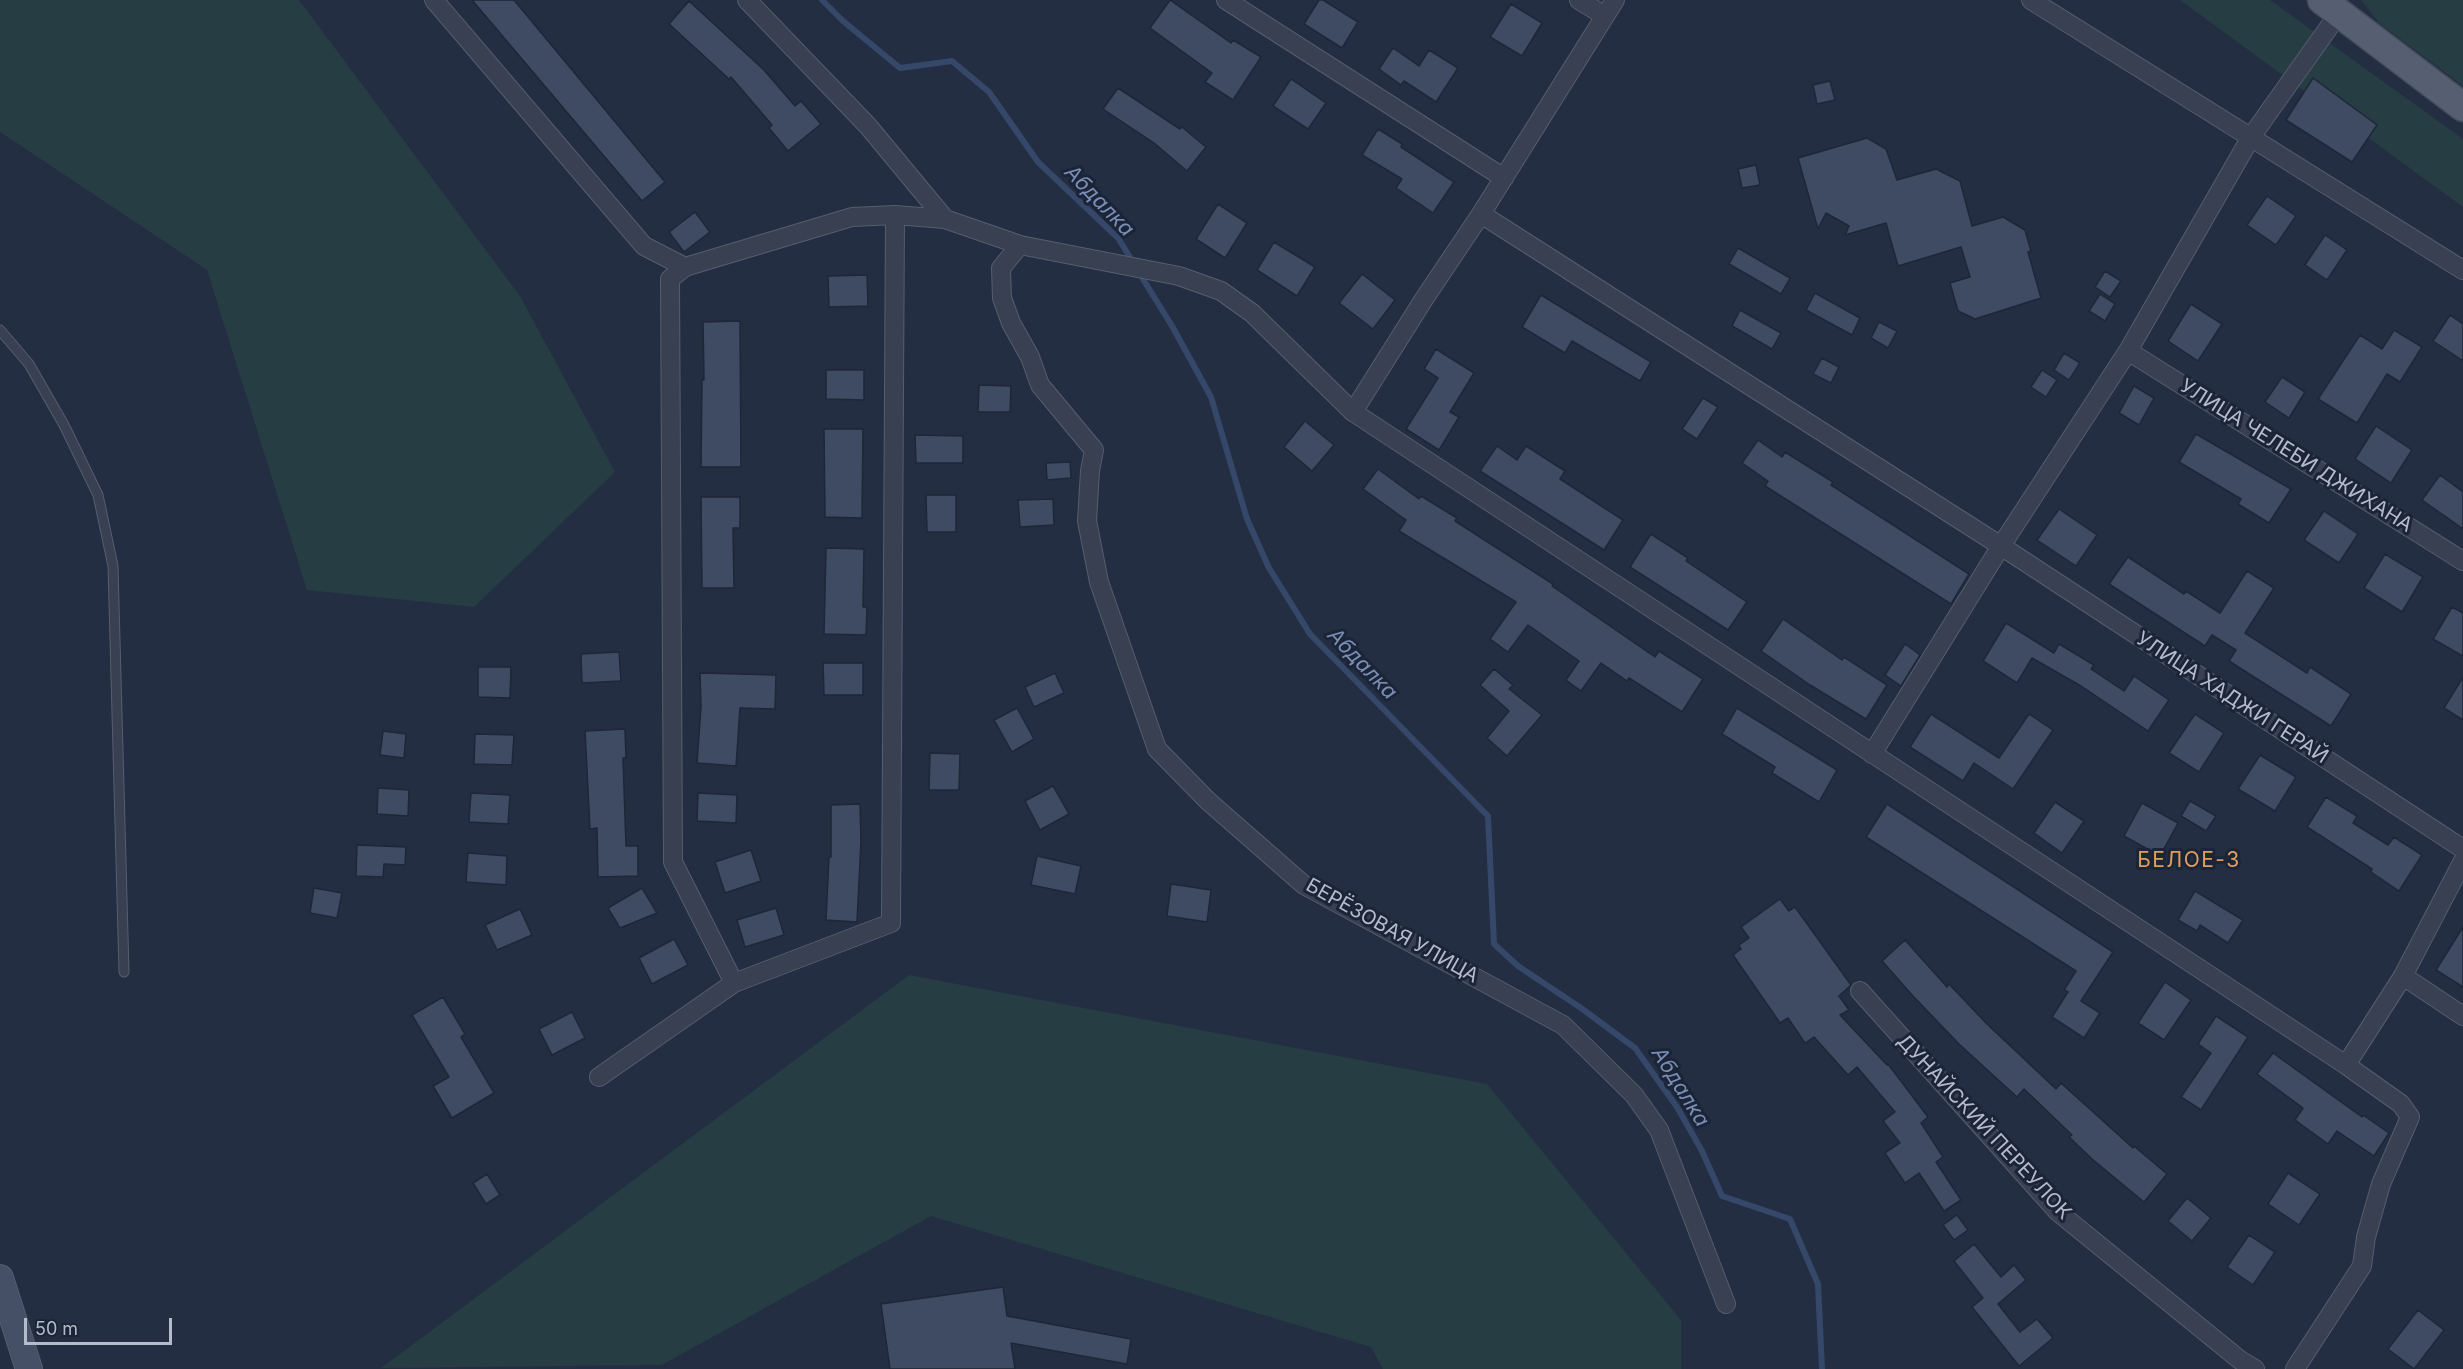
<!DOCTYPE html>
<html>
<head>
<meta charset="utf-8">
<style>
  body { margin:0 }
  #map { position:relative; width:2463px; height:1369px; overflow:hidden; background:#232e42; font-family:Inter,sans-serif }
  canvas { display:block }
  .scale { position:absolute; left:24px; top:1318px; width:148px; height:27px; box-sizing:border-box; border:3px solid #b4bccc; border-top:0; padding-left:8px; font-size:18px; line-height:21px; white-space:nowrap; color:#b4bccc; -webkit-text-stroke:4px #1c2537; paint-order:stroke }
</style>
</head>
<body>
<div id="map">
<canvas width="2463" height="1369"></canvas>
<div class="scale">50 m</div>
</div>
<script>
const g = document.querySelector('canvas').getContext('2d');
g.lineJoin = 'round';
function paint(path, color) {
  g.fillStyle = color;
  g.fill(path, 'evenodd');
}
function toPath(rows) {
  const path = new Path2D();
  for (const r of rows) {
    path.moveTo(r[0], r[1]);
    for (let i = 2; i < r.length; i += 2) path.lineTo(r[i], r[i + 1]);
  }
  return path;
}
function trace(path, color, width, dash) {
  g.strokeStyle = color;
  g.lineWidth = width;
  g.lineCap = dash ? 'butt' : 'round';
  g.setLineDash(dash || []);
  g.stroke(path);
}
function write(font, color, halo, rows, align = 'center') {
  g.font = font + ' Inter,sans-serif';
  g.lineWidth = 6;
  g.setLineDash([]);
  g.textBaseline = 'middle';
  g.strokeStyle = halo;
  g.fillStyle = color;
  for (const [text, x, y, turn = 0] of rows) {
    g.save();
    g.translate(x, y);
    g.rotate((+turn || 0) * Math.PI / 180);
    g.textAlign = isNaN(turn) ? turn : align;
    if (halo) g.strokeText(text, 0, 0);
    g.fillText(text, 0, 0);
    g.restore();
  }
}
paint(toPath([
  [0,0,299,0,520,296,615,472,474,607,307,590,207,270,0,132],
  [2180,0,2270,0,2463,139,2463,207],
  [2361,0,2463,0,2463,86,2379,23],
  [909,975,1487,1084,1681,1320,1681,1369,1383,1369,1371,1347,931,1216,662,1365,381,1368]
]), '#253d43');
trace(toPath([
  [822,0,843,21,900,68,952,61,989,92,1038,162,1118,238,1133,262],
  [1138,271,1172,326,1211,397,1247,519,1269,568,1310,634,1488,816,1494,944,1518,966,1581,1008,1635,1048,1677,1107,1702,1151,1722,1196,1790,1219,1818,1284,1822,1369]
]), '#36486a', 6);
const building = toPath([
  [472,0,514,0,665,182,642,201,472,0],
  [1170,0,1231,43,1233,40,1261,57,1233,100,1205,82,1212,73,1150,28,1170,0],
  [1319,0,1323,0,1358,22,1342,48,1304,24,1319,0],
  [689,1,764,70,795,106,801,101,821,124,788,151,769,128,772,125,731,77,729,79,669,24,689,1],
  [1511,4,1542,23,1522,56,1490,37,1511,4],
  [1393,48,1419,66,1429,50,1458,68,1436,102,1404,81,1401,85,1379,69,1393,48],
  [2313,78,2377,125,2352,162,2286,120,2313,78],
  [1291,79,1326,103,1308,129,1273,106,1291,79],
  [1830,81,1835,100,1817,104,1813,85,1830,81],
  [1118,88,1180,129,1182,127,1206,147,1187,171,1154,143,1103,109,1118,88],
  [1378,129,1402,144,1401,147,1454,182,1433,213,1396,188,1402,179,1362,155,1378,129],
  [1867,138,1886,149,1897,180,1936,169,1960,181,1972,226,2003,217,2025,230,2031,251,2028,252,2041,298,1975,319,1958,311,1950,283,1970,277,1961,247,1898,266,1886,223,1845,235,1849,226,1826,213,1818,229,1798,158,1867,138],
  [1756,165,1760,185,1742,188,1738,169,1756,165],
  [2267,196,2296,216,2276,245,2247,225,2267,196],
  [1218,204,1247,223,1225,258,1196,239,1218,204],
  [695,212,710,232,684,252,669,232,695,212],
  [2325,235,2347,250,2327,280,2305,265,2325,235],
  [1274,242,1315,267,1297,296,1257,270,1274,242],
  [1738,248,1790,278,1781,294,1729,264,1738,248],
  [2105,271,2121,281,2110,297,2095,287,2105,271],
  [1362,274,1395,300,1373,329,1339,303,1362,274],
  [867,275,868,306,829,307,828,276,867,275],
  [1815,293,1860,318,1852,335,1806,310,1815,293],
  [2100,294,2115,304,2105,321,2089,311,2100,294],
  [1541,295,1651,362,1640,381,1572,341,1565,353,1522,327,1541,295],
  [2191,304,2222,324,2198,361,2168,341,2191,304],
  [1740,310,1781,333,1772,349,1732,326,1740,310],
  [2450,315,2463,324,2463,361,2433,341,2450,315],
  [740,321,741,467,701,467,702,379,704,380,703,322,740,321],
  [1879,322,1897,331,1888,348,1871,338,1879,322],
  [2394,330,2422,347,2400,382,2387,374,2357,423,2318,399,2360,335,2382,349,2394,330],
  [1436,349,1474,373,1450,412,1459,417,1439,450,1406,429,1438,378,1424,369,1436,349],
  [2064,353,2080,363,2069,380,2054,370,2064,353],
  [1822,358,1839,367,1831,383,1813,374,1822,358],
  [826,370,864,370,864,400,826,399,826,370],
  [2042,370,2057,380,2046,397,2031,387,2042,370],
  [2282,377,2305,392,2289,418,2265,402,2282,377],
  [979,385,1011,386,1010,412,978,412,979,385],
  [2134,386,2154,398,2139,425,2119,413,2134,386],
  [1703,398,1718,407,1697,439,1682,429,1703,398],
  [1305,421,1334,445,1312,471,1284,447,1305,421],
  [2376,426,2412,450,2391,483,2355,459,2376,426],
  [824,429,863,429,862,518,825,517,824,429],
  [2196,434,2291,489,2269,523,2238,504,2241,499,2179,462,2196,434],
  [915,435,963,436,963,463,916,463,915,435],
  [1758,440,1782,457,1785,452,1833,482,1831,485,1969,574,1951,604,1765,486,1768,481,1742,463,1758,440],
  [1497,446,1517,460,1526,446,1565,471,1560,479,1623,520,1604,550,1480,471,1497,446],
  [1070,462,1071,478,1047,480,1046,463,1070,462],
  [1378,469,1419,499,1421,496,1457,518,1455,521,1553,584,1552,586,1655,657,1659,651,1703,679,1682,712,1629,678,1627,681,1601,663,1581,691,1566,680,1579,661,1528,625,1508,652,1490,639,1516,602,1399,531,1406,520,1363,489,1378,469],
  [2440,475,2463,492,2463,529,2422,500,2440,475],
  [926,495,956,495,956,532,927,532,926,495],
  [701,497,740,497,740,528,733,528,734,588,702,588,701,497],
  [1053,499,1054,525,1020,527,1018,500,1053,499],
  [2059,509,2097,535,2076,566,2037,540,2059,509],
  [2324,511,2358,534,2339,563,2304,540,2324,511],
  [1651,534,1688,558,1686,561,1747,602,1728,630,1630,567,1651,534],
  [826,548,864,549,863,607,867,607,866,635,824,634,826,548],
  [2385,554,2423,577,2402,612,2364,588,2385,554],
  [2128,557,2184,594,2186,591,2220,613,2247,571,2274,588,2245,633,2307,673,2310,667,2351,694,2331,726,2229,661,2236,650,2212,635,2205,646,2109,584,2128,557],
  [2452,607,2463,613,2463,656,2433,639,2452,607],
  [1783,619,1842,660,1844,657,1887,685,1866,719,1810,685,1761,651,1783,619],
  [2006,623,2054,653,2059,644,2094,665,2091,669,2124,691,2134,676,2169,700,2148,731,2081,686,2032,658,2017,683,1983,661,2006,623],
  [1905,644,1920,655,1901,686,1885,675,1905,644],
  [619,652,621,681,582,683,581,654,619,652],
  [823,663,863,663,863,695,824,695,823,663],
  [478,667,511,667,510,698,478,697,478,667],
  [1494,669,1513,685,1509,689,1542,715,1507,756,1487,738,1509,711,1480,685,1494,669],
  [700,673,776,675,775,709,740,708,736,766,697,763,701,707,700,673],
  [1055,673,1064,693,1034,707,1025,687,1055,673],
  [2463,677,2463,720,2444,708,2463,677],
  [1017,708,1034,739,1012,752,994,720,1017,708],
  [1737,708,1837,770,1819,802,1772,773,1775,767,1722,734,1737,708],
  [1931,714,1999,758,2029,714,2053,730,2013,789,1974,763,1963,781,1910,747,1931,714],
  [2195,714,2224,733,2199,772,2169,753,2195,714],
  [625,729,626,758,623,758,626,846,638,846,638,876,598,877,597,828,590,829,585,731,625,729],
  [383,731,406,734,404,758,380,755,383,731],
  [475,734,514,735,512,765,474,764,475,734],
  [930,753,960,754,959,790,929,790,930,753],
  [2260,755,2296,777,2275,811,2238,789,2260,755],
  [1053,786,1069,814,1040,830,1025,801,1053,786],
  [378,788,409,790,408,816,377,814,378,788],
  [471,793,510,795,508,824,469,822,471,793],
  [698,793,737,795,736,823,697,821,698,793],
  [2326,797,2357,816,2353,823,2388,845,2394,837,2422,855,2399,891,2371,872,2372,869,2307,827,2326,797],
  [2190,801,2216,816,2206,831,2181,816,2190,801],
  [2055,802,2084,821,2062,853,2034,833,2055,802],
  [2142,803,2178,823,2160,856,2124,836,2142,803],
  [860,804,861,841,857,922,826,920,829,857,831,857,831,805,860,804],
  [1887,804,2113,952,2081,1001,2100,1013,2084,1038,2052,1017,2068,992,2064,990,2076,971,1866,837,1887,804],
  [357,845,406,847,405,865,384,864,383,877,356,876,357,845],
  [751,850,761,881,725,893,715,862,751,850],
  [468,853,507,856,506,885,466,882,468,853],
  [1037,856,1081,866,1075,894,1031,885,1037,856],
  [1171,884,1211,890,1207,922,1167,916,1171,884],
  [314,888,342,893,337,918,310,913,314,888],
  [642,888,657,913,620,928,608,908,642,888],
  [2195,891,2243,920,2228,943,2200,925,2197,931,2178,920,2195,891],
  [1780,899,1789,911,1795,907,1851,985,1839,996,1849,1010,1840,1015,1887,1065,1888,1064,1928,1117,1921,1123,1943,1157,1936,1162,1961,1200,1944,1211,1919,1173,1905,1183,1885,1153,1900,1143,1883,1121,1895,1112,1857,1067,1848,1075,1814,1037,1805,1043,1788,1018,1780,1023,1733,955,1741,949,1739,945,1749,938,1741,927,1780,899],
  [776,908,784,935,745,947,737,920,776,908],
  [520,909,532,935,497,950,485,925,520,909],
  [2463,927,2463,987,2436,970,2463,927],
  [674,939,688,965,652,984,639,958,674,939],
  [1905,940,1947,987,1949,984,1987,1024,2056,1089,2061,1083,2133,1148,2134,1146,2167,1174,2144,1202,2092,1159,2069,1137,2072,1135,2024,1089,2017,1097,1959,1044,1912,995,1882,961,1905,940],
  [2165,982,2191,1000,2164,1040,2138,1023,2165,982],
  [443,997,465,1034,461,1037,494,1093,452,1118,433,1086,449,1077,412,1015,443,997],
  [572,1012,585,1038,552,1055,539,1029,572,1012],
  [2216,1016,2248,1037,2201,1110,2181,1097,2211,1053,2198,1044,2216,1016],
  [2273,1053,2362,1117,2363,1115,2389,1133,2374,1156,2337,1131,2328,1144,2295,1120,2303,1108,2257,1074,2273,1053],
  [2288,1173,2320,1194,2299,1225,2268,1204,2288,1173],
  [487,1174,500,1195,486,1204,473,1183,487,1174],
  [2187,1198,2211,1218,2192,1241,2168,1221,2187,1198],
  [1957,1215,1968,1230,1954,1240,1943,1225,1957,1215],
  [2249,1235,2275,1252,2253,1285,2227,1267,2249,1235],
  [1974,1244,2001,1277,2014,1265,2026,1280,1998,1304,2020,1332,2037,1319,2053,1338,2019,1366,1972,1307,1983,1298,1954,1261,1974,1244],
  [1003,1287,1007,1316,1131,1339,1127,1364,1011,1343,1015,1369,890,1369,881,1304,1003,1287],
  [2418,1310,2444,1330,2414,1369,2388,1349,2418,1310]
]);
paint(building, '#3f4b62');
trace(building, '#1e2739', 1.5);
const lane = toPath([
  [0,330,29,364,64,425,98,495,113,566,124,972]
]);
const street = toPath([
  [434,0,644,246,685,267,670,279,673,862,734,983],
  [747,0,868,126,945,219],
  [1226,0,1504,178],
  [1579,0,1605,16,1615,0],
  [2031,0,2463,270],
  [1481,214,2001,546,2463,849],
  [1020,245,1001,268,1002,298,1011,323,1030,357,1040,385,1094,450,1090,471,1087,521,1099,582,1157,749,1208,801,1304,885,1563,1025,1634,1095,1659,1130,1726,1304],
  [685,267,852,217,895,215,945,219,1020,245,1179,276,1221,291,1252,313,1353,412,2346,1065,2401,1104,2410,1117,2381,1184,2366,1237,2362,1266,2295,1369],
  [2128,351,2463,561],
  [1353,412,1424,299,1481,214,1605,16],
  [1872,754,2001,546,2128,351,2251,137,2339,13],
  [2403,976,2463,1016],
  [1860,991,2058,1212,2240,1360,2255,1369],
  [2346,1065,2403,976,2463,861],
  [599,1077,734,983,891,923,895,215]
]);
const secondary = toPath([
  [0,1278,29,1369]
]);
const primary = toPath([
  [2322,0,2463,107]
]);
trace(lane, '#555e6f', 11);
trace(street, '#555e6f', 20);
trace(secondary, '#555e6f', 28);
trace(primary, '#41495b', 31);
trace(lane, '#384052', 9);
trace(street, '#384052', 18);
trace(secondary, '#454f65', 26);
trace(primary, '#565f72', 28);
write('20px', '#b4bccc', '#1c2537', [
  ["УЛИЦА ЧЕЛЕБИ ДЖИХАНА",2296,456,32],
  ["УЛИЦА ХАДЖИ ГЕРАЙ",2232,698,33],
  ["БЕРЁЗОВАЯ УЛИЦА",1392,931,29],
  ["ДУНАЙСКИЙ ПЕРЕУЛОК",1984,1127,47]
]);
write('italic 21px', '#7a8eb6', '#1c2537', [
  ["Абдалка",1099,201,46],
  ["Абдалка",1362,664,46],
  ["Абдалка",1680,1087,58]
]);
g.letterSpacing = '1.5px';
write('21px', '#de9f5d', '#1c2537', [
  ["БЕЛОЕ-3",2189,861]
]);
g.letterSpacing = '0px';
</script>
</body>
</html>
